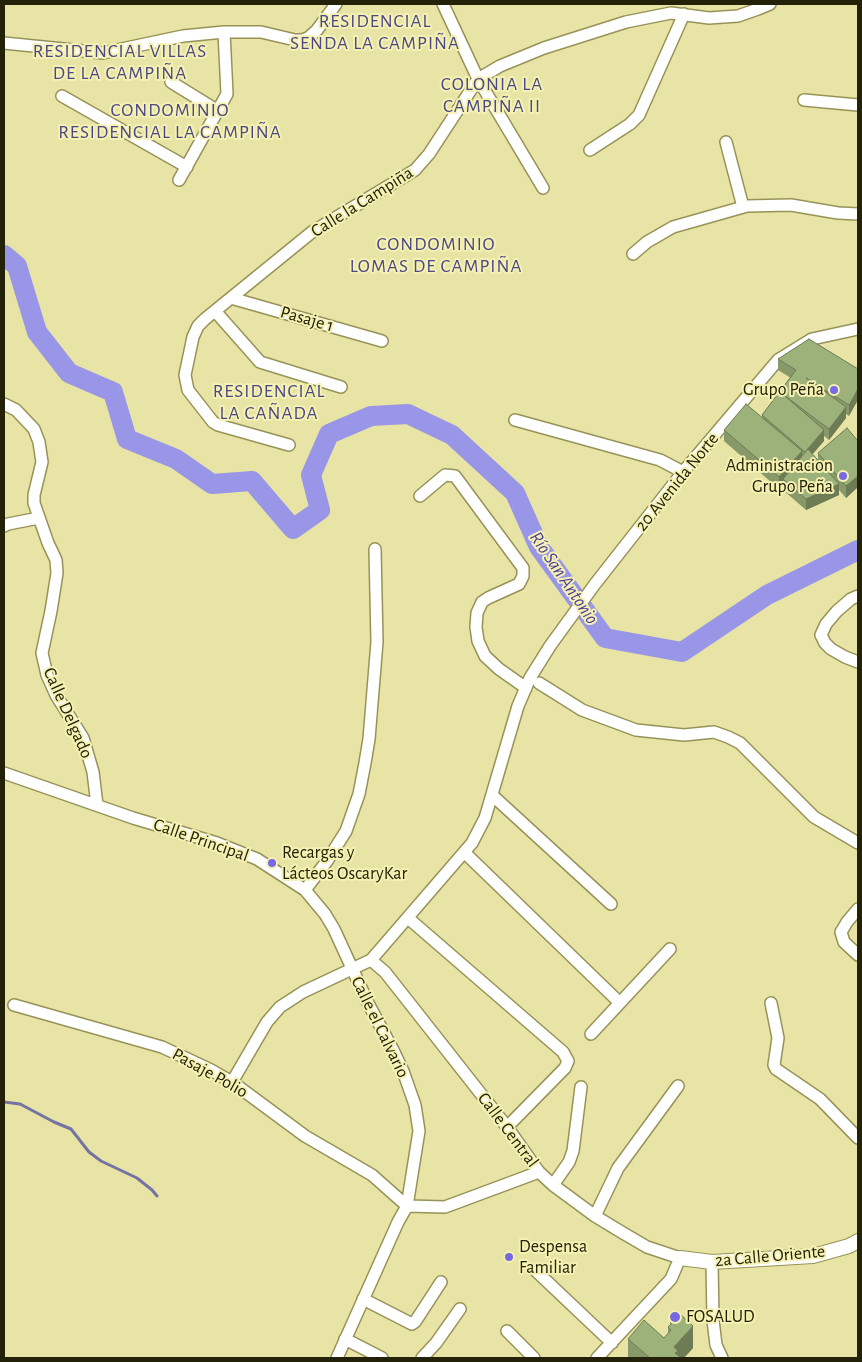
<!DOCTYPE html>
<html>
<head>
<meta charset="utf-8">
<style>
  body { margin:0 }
  #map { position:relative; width:862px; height:1362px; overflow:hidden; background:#e7e4a6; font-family:"Alegreya Sans",sans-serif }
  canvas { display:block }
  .frame { position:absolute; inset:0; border:5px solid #232108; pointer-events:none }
</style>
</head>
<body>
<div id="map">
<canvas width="862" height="1362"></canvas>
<div class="frame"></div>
</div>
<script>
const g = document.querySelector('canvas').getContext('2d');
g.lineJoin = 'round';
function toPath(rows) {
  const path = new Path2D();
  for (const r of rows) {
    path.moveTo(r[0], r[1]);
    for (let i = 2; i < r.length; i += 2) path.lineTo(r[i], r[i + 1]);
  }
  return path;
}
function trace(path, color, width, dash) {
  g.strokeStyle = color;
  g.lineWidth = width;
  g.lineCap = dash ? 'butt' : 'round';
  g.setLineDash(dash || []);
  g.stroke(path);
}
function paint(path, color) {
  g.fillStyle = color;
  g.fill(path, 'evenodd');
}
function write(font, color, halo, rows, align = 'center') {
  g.font = font + ' "Alegreya Sans",sans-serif';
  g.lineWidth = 4;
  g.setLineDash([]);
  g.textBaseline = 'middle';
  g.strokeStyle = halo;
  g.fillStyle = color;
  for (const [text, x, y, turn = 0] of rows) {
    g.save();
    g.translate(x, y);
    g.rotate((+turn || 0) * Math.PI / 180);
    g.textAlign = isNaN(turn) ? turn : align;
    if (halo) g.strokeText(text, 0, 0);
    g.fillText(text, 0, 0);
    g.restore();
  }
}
trace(toPath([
  [4,1102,20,1104,54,1122,71,1129,89,1152,101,1161,137,1178,152,1190,157,1196]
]), '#7673a4', 3);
trace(toPath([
  [4,255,17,266,37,332,69,373,113,392,127,439,176,459,212,484,252,481,293,529,320,510,311,475,329,434,371,416,408,414,452,435,515,493,539,547,605,638,682,652,767,595,858,550]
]), '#9996e7', 20);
const minor = toPath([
  [443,4,478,79,543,188],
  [4,43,103,53,183,36,224,32,261,32,295,40,302,40,308,38,317,30,336,4],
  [171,82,218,111],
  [62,96,187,167],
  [804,100,858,105],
  [726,142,743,207],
  [590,150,630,124,639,115,684,14],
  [179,180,227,94,224,32],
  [633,254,647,242,673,227,747,206,791,205,838,213,858,214],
  [231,298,382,341],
  [215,311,260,362,341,387],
  [4,404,16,410,34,429,39,442,42,462,34,495,34,503,48,543,56,560,57,573,51,611,42,653,47,675,56,695,83,738,93,772,97,805],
  [515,420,660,460,683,472],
  [289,445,218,425,213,422,188,390,185,375,193,337,198,326,205,319,312,232,415,170,429,154,478,79,500,66,544,48,626,22,671,13,709,18,738,16,758,9,770,4],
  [420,496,445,475,455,476,523,568,523,576,519,584,488,598,482,602,477,613,476,627,478,641,485,656,499,669,526,688],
  [4,526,8,524,39,518],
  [858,596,851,599,837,611,826,624,821,635,825,643,831,649,845,657,858,662],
  [539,683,582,710,636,730,684,735,714,732,728,737,740,743,814,817,858,843],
  [4,773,133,818,217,843,257,859,305,890,325,914,334,929,368,1003,393,1050,403,1071,415,1105,419,1131,407,1206,398,1222,337,1358],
  [492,795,611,904],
  [465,853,620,1003],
  [305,890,327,861,346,831,359,794,365,763,369,739,377,642,375,549],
  [858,909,847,922,841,932,844,942,858,955],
  [408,918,563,1052,568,1061,565,1068,507,1127],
  [371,960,385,972,507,1127,539,1172,553,1185,595,1216,623,1233,647,1247,680,1258,671,1279,597,1358],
  [771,1003,778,1038,774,1065,776,1069,820,1099,858,1138],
  [14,1005,162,1047,211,1070,232,1082,305,1136,372,1175,407,1206],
  [591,1034,670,949],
  [232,1082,267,1022,280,1007,303,992,371,960,472,843,485,818,518,706,530,678,550,646,595,584,683,472,778,360,812,339,858,329],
  [553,1185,569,1162,573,1151,581,1087],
  [407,1206,445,1207,539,1172],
  [595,1216,618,1168,678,1086],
  [712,1262,713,1320,716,1345,722,1358],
  [536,1271,612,1343],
  [363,1299,412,1324,415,1322,441,1282],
  [507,1331,534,1358],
  [345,1339,382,1358],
  [422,1358,436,1343,460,1309]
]);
const major = toPath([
  [680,1258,712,1262,813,1256,849,1246,858,1241]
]);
trace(minor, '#979358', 14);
trace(major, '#979358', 16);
trace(minor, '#fff', 11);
trace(major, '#fff', 14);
paint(toPath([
  [778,359,858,369,849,416,846,414,846,418,829,440,824,436,824,441,812,454,818,460,818,453,858,441,858,487,846,498,839,490,839,495,806,510,783,490,783,484,779,489,724,441,724,430,762,417,762,415,791,378,778,370],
  [677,1311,693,1348,684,1358,628,1358,628,1339,664,1338,668,1333,668,1327,670,1325,670,1320]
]), '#879869');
paint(toPath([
  [858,389,858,400,849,416,849,405],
  [846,407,846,418,829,440,829,429],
  [824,430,824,441,805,463,805,452],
  [802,451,802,463,783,479,783,484,779,489,779,477],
  [858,476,858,487,846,498,846,486],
  [839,484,839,495,806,510,806,499],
  [693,1326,693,1348,684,1358,674,1358,674,1347]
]), '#6e7c55');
const building = toPath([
  [809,339,858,369,858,389,849,405,806,378,846,407,829,429,785,396,824,430,805,452,762,415,796,370,778,359,809,339],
  [746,404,802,451,779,477,724,430,746,404],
  [847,428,858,441,858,476,846,486,818,453,847,428],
  [808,449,839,484,806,499,783,479,808,449],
  [677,1311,693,1326,674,1347,678,1351,675,1353,681,1358,650,1358,628,1339,644,1320,664,1338,671,1330,668,1327,673,1322,670,1320,677,1311]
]);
paint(building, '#9db17a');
trace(building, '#6e7c55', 1);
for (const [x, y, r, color] of [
  [834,390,5,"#7769e4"],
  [843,476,5,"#7769e4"],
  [272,863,5,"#7769e4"],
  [509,1257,5,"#7769e4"],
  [675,1317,6,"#7769e4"]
]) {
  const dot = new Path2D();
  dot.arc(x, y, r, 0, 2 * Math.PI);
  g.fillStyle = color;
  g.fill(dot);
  trace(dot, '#f5f1b2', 2);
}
write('18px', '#232108', '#f5f1b2', [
  ["Calle la Campiña",362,202,-32],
  ["Pasaje 1",307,319,16],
  ["20 Avenida Norte",677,482,-51],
  ["Calle Delgado",68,713,66],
  ["Calle Principal",201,840,19],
  ["Calle el Calvario",380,1027,64],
  ["Pasaje Polio",210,1073,29],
  ["Calle Central",508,1130,53],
  ["2a Calle Oriente",770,1256,-5]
]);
write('18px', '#232108', '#f5f1b2', [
  ["Grupo Peña",824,390,"right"],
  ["Administracion",833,466,"right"],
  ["Grupo Peña",833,487,"right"],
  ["Recargas y",282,853],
  ["Lácteos OscaryKar",282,874],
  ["Despensa",519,1247],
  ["Familiar",519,1268],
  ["FOSALUD",686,1317]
], 'left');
g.letterSpacing = '1px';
write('19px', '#4c4886', '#f5f1b2', [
  ["RESIDENCIAL",375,21],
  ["SENDA LA CAMPIÑA",375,43],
  ["RESIDENCIAL VILLAS",120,51],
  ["DE LA CAMPIÑA",120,73],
  ["COLONIA LA",492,84],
  ["CAMPIÑA II",492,106],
  ["CONDOMINIO",170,110],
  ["RESIDENCIAL LA CAMPIÑA",170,132],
  ["CONDOMINIO",436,244],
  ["LOMAS DE CAMPIÑA",436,266],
  ["RESIDENCIAL",269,391],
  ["LA CAÑADA",269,413]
]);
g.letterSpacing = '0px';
write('italic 19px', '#4c3e9d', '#f5f1b2', [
  ["Río San Antonio",564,578,56]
]);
</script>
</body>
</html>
